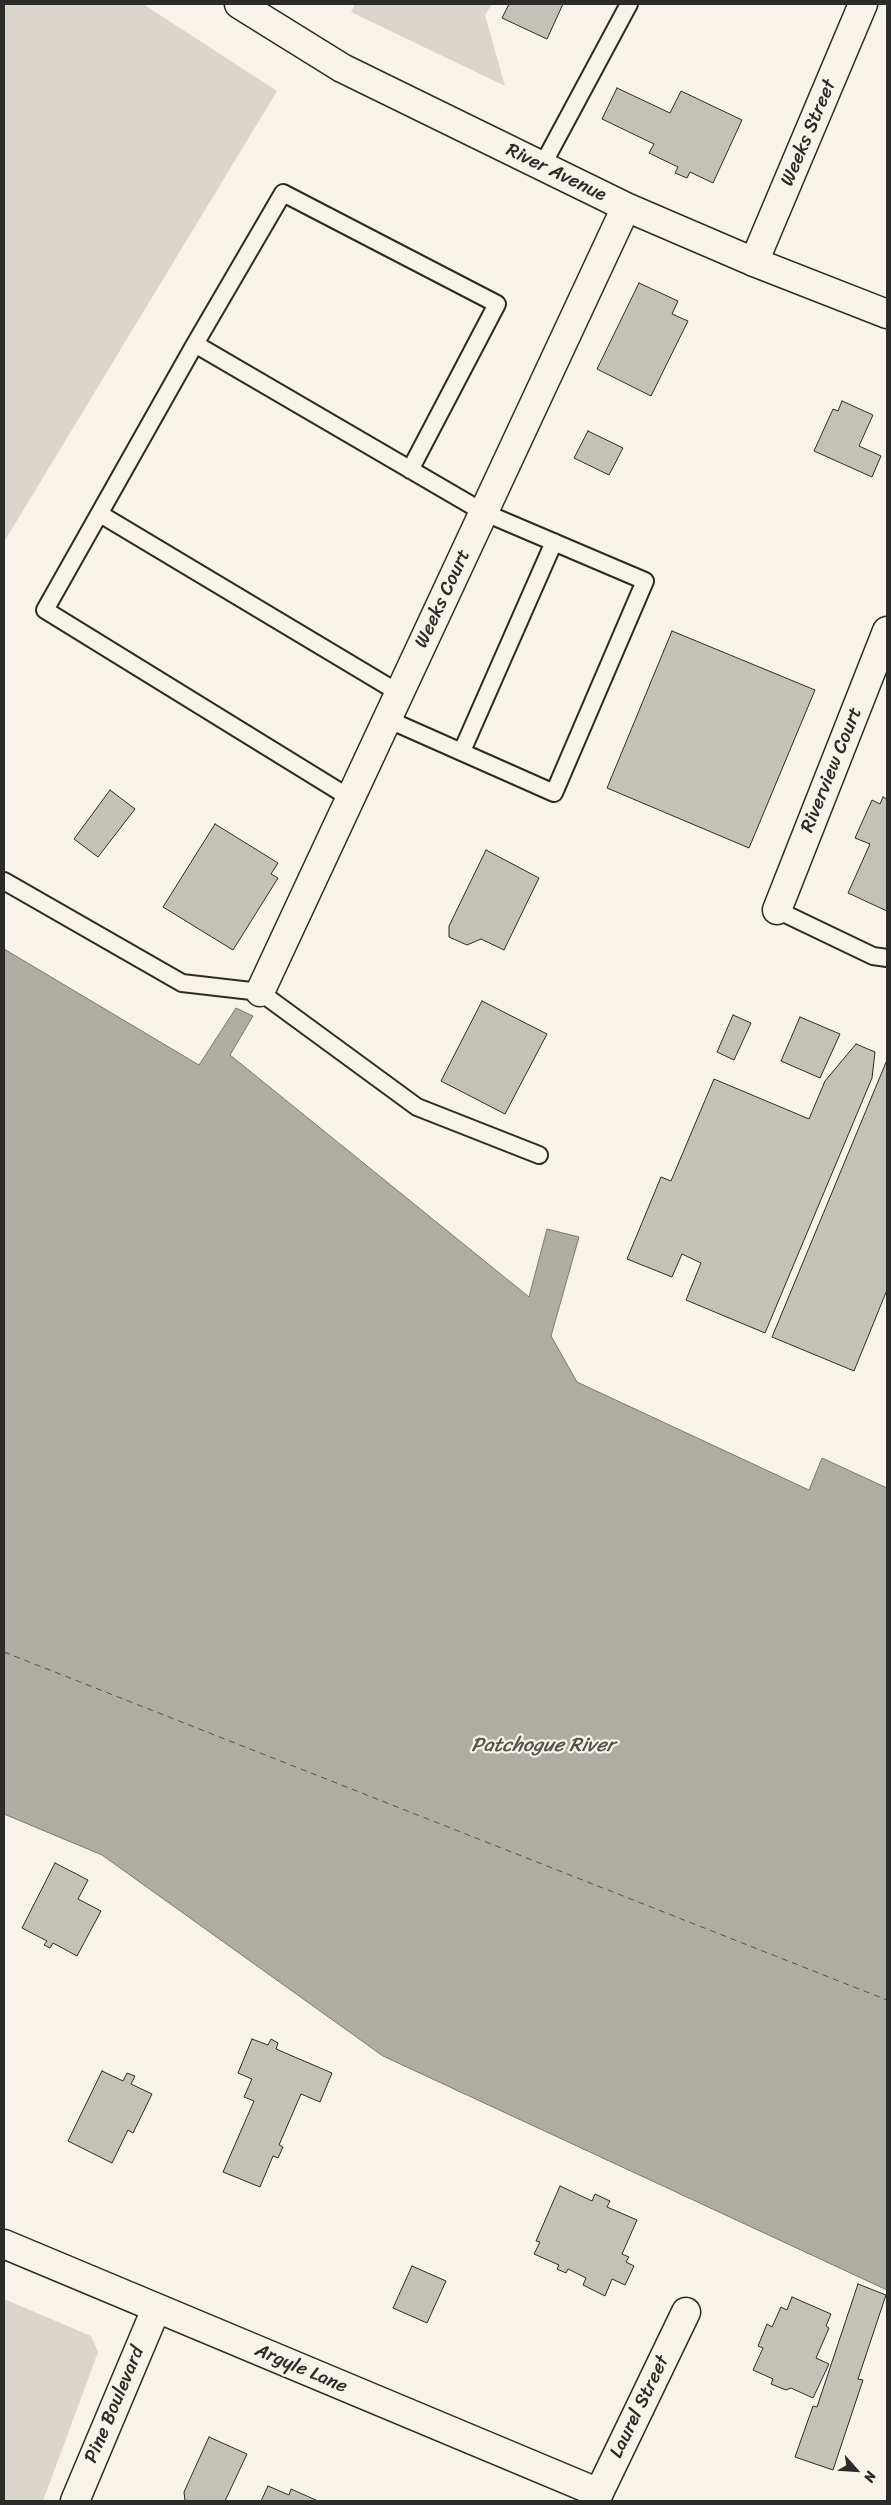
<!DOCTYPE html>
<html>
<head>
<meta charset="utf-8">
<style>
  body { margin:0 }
  #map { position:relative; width:891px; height:2505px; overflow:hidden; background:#f7f3e8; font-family:Sriracha,sans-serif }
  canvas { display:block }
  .frame { position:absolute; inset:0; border:5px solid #2b2b2b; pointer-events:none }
  .north { position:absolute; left:831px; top:2445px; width:50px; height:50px; -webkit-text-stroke:4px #f7f3e8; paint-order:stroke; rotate:116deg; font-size:14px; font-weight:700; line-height:20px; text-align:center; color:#2b2b2b }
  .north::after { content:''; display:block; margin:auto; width:18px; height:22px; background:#2b2b2b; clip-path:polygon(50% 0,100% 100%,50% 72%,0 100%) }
</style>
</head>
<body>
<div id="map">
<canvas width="891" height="2505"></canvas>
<div class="frame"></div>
<div class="north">N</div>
</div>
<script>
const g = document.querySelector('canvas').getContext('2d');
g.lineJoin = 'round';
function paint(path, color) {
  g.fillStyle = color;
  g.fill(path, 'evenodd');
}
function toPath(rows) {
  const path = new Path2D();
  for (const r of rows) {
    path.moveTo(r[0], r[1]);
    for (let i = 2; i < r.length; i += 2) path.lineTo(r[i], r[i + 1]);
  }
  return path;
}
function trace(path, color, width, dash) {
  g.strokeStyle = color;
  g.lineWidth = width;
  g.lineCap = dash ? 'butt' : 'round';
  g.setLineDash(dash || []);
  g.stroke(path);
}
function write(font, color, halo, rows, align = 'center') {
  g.font = font + ' Sriracha,sans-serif';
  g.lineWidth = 4.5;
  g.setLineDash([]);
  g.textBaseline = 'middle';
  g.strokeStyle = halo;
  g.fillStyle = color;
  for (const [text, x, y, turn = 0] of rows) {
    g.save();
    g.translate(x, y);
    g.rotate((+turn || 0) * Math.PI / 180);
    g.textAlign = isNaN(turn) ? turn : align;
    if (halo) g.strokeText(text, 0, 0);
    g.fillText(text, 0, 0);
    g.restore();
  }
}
paint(toPath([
  [4,4,143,4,277,91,4,542],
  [355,4,492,4,485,15,505,86,351,12],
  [4,2299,91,2336,98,2352,43,2501,4,2501]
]), '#dad6cc');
const water = toPath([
  [4,949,199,1065,236,1008,253,1016,230,1055,529,1297,547,1229,579,1237,551,1336,577,1382,809,1490,822,1458,887,1488,887,2290,383,2056,102,1855,4,1814,4,949]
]);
paint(water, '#afaca4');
trace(water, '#7a7874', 1);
trace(toPath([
  [4,1652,887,2000]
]), '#53524f', 1, [6, 5]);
const building = toPath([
  [509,4,563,4,547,39,502,18,509,4],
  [617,88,670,113,681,91,742,120,713,183,690,172,687,178,675,173,678,167,649,153,654,144,602,119,617,88],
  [639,283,678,301,672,314,688,321,651,396,597,369,639,283],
  [842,401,873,415,859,446,881,456,872,477,814,451,833,409,838,411,842,401],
  [588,431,623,448,609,475,574,458,588,431],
  [672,631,815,690,749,848,607,788,672,631],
  [110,790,135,809,98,857,74,839,110,790],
  [883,797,887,799,887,911,848,893,870,844,855,838,872,800,880,804,883,797],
  [215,824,278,863,271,874,278,878,233,950,163,907,215,824],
  [486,850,539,878,504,950,481,939,467,945,449,937,449,926,486,850],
  [482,1001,547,1034,505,1114,441,1081,482,1001],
  [733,1015,751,1023,734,1060,717,1052,733,1015],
  [800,1017,840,1034,820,1078,781,1061,800,1017],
  [856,1044,875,1052,872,1078,765,1333,686,1300,701,1263,682,1254,672,1277,627,1259,661,1177,671,1181,714,1079,809,1119,825,1081,856,1044],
  [887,1060,887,1290,854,1371,772,1337,887,1060],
  [55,1863,88,1880,78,1899,101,1911,77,1956,53,1943,50,1948,44,1945,47,1941,22,1928,55,1863],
  [252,2039,268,2045,271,2039,278,2043,276,2049,332,2073,320,2102,301,2094,279,2145,283,2147,278,2158,273,2156,260,2187,223,2172,254,2101,244,2097,252,2079,238,2073,252,2039],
  [102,2071,123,2081,127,2073,135,2076,131,2084,152,2094,133,2133,128,2130,112,2163,68,2141,102,2071],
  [560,2186,592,2201,595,2194,610,2201,607,2207,637,2220,622,2254,629,2257,626,2262,634,2266,625,2285,612,2279,605,2296,583,2285,586,2278,568,2269,566,2273,557,2269,559,2265,534,2254,540,2242,536,2241,560,2186],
  [412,2266,446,2281,427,2323,393,2308,412,2266],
  [858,2284,886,2295,858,2379,863,2380,833,2470,795,2457,813,2406,817,2407,858,2284],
  [792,2297,831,2314,826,2326,829,2328,816,2358,829,2364,813,2398,791,2388,786,2390,771,2384,773,2379,753,2370,763,2348,758,2346,767,2324,772,2327,781,2307,787,2310,792,2297],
  [209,2437,247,2454,225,2501,185,2501,184,2492,209,2437],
  [268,2486,289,2495,291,2489,318,2501,261,2501,268,2486]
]);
paint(building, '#c4c1b9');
trace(building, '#2b2b2b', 1);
const lane = toPath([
  [542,166,629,4],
  [195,344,283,193,497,304,410,470],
  [100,514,399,693],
  [462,751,554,542],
  [350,798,45,610,195,344,483,512,645,581,554,793,387,719],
  [4,881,182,983,260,992,417,1107,539,1155],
  [777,910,873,956,887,958]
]);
const street = toPath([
  [239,4,342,68,626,207,754,262],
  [777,910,887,631],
  [260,992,626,207],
  [4,2244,599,2493],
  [75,2501,156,2309],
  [595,2501,686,2312]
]);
const secondary = toPath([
  [863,4,754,262,887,314]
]);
trace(lane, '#2b2b2b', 20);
trace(street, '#2b2b2b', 31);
trace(secondary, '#2b2b2b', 31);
trace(lane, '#f7f3e8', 16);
trace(street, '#f7f3e8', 28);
trace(secondary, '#f7f3e8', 28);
write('19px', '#2b2b2b', '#f7f3e8', [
  ["Weeks Street",809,133,-67],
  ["River Avenue",556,173,26],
  ["Weeks Court",443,599,-65],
  ["Riverview Court",832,770,-68],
  ["Argyle Lane",301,2369,23],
  ["Pine Boulevard",115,2405,-67],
  ["Laurel Street",640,2407,-64]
]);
write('italic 20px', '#53524f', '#f7f3e8', [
  ["Patchogue River",543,1746]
]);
</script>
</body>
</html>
